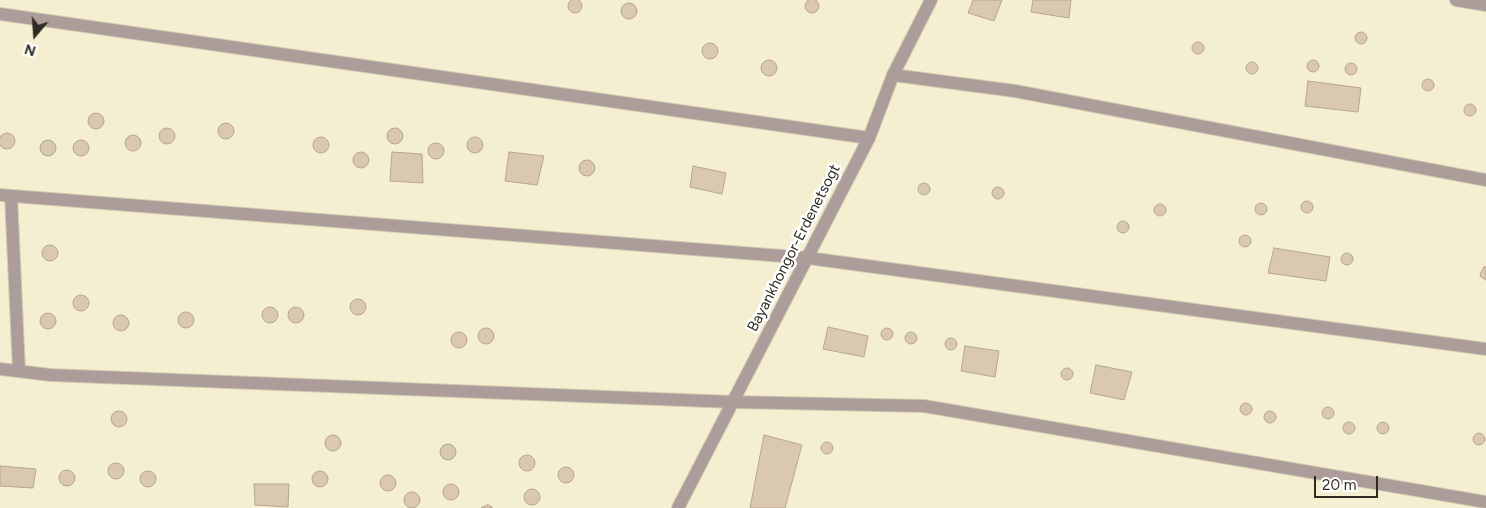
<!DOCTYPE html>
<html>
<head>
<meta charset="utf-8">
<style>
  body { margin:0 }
  #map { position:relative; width:1486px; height:508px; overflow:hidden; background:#f5efd1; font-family:Figtree,sans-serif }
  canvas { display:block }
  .north { position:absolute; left:10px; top:10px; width:50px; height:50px; -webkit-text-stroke:4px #fff; paint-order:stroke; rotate:198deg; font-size:14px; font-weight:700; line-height:20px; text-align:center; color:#2e2c21 }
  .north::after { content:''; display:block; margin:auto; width:18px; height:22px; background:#2e2c21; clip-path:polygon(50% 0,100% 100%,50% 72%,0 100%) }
  .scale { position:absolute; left:1314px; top:476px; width:64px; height:22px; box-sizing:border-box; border:2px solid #2e2c21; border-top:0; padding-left:6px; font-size:15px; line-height:18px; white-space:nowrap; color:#2e2c21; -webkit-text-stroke:4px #fff; paint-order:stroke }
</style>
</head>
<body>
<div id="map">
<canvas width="1486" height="508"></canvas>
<div class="north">N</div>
<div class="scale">20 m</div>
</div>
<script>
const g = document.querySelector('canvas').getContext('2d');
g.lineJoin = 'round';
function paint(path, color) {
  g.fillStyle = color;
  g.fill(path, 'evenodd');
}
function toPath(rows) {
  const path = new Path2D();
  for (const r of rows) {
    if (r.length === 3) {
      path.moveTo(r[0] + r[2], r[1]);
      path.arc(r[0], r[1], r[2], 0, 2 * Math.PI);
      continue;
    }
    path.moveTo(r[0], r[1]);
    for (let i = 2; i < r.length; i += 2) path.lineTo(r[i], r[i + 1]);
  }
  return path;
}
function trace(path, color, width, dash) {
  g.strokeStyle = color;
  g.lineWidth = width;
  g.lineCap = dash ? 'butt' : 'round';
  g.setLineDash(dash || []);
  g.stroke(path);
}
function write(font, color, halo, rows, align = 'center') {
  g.font = font + ' Figtree,sans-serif';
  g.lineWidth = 5;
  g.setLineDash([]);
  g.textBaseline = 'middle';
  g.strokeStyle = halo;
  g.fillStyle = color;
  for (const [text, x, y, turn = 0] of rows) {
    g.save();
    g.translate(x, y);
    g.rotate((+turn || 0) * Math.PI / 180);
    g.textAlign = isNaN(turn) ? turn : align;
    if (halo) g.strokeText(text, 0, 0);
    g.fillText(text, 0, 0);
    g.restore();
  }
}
const building = toPath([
  [812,6,7],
  [575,6,7],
  [973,0,1002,0,994,21,968,13,973,0],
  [1033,0,1071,0,1069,18,1031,12,1033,0],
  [629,11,8],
  [1361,38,6],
  [1198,48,6],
  [710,51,8],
  [1313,66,6],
  [769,68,8],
  [1252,68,6],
  [1351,69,6],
  [1428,85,6],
  [1308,81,1361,88,1358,112,1305,106,1308,81],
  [1470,110,6],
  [96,121,8],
  [226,131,8],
  [395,136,8],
  [167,136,8],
  [7,141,8],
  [133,143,8],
  [475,145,8],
  [321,145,8],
  [81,148,8],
  [48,148,8],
  [436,151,8],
  [392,152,422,154,423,183,390,181,392,152],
  [509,152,544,156,537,185,505,181,509,152],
  [361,160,8],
  [587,168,8],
  [693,166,726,173,722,194,690,187,693,166],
  [924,189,6],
  [998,193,6],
  [1307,207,6],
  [1261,209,6],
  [1160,210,6],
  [1123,227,6],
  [1245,241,6],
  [50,253,8],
  [1274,248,1330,257,1326,281,1268,273,1274,248],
  [1347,259,6],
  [1484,267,1486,267,1486,280,1481,277,1480,274,1484,267],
  [81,303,8],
  [358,307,8],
  [296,315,8],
  [270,315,8],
  [186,320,8],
  [48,321,8],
  [121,323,8],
  [828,327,868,336,864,357,823,349,828,327],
  [887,334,6],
  [486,336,8],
  [911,338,6],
  [459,340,8],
  [951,344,6],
  [965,346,999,351,995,377,961,371,965,346],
  [1096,365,1132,372,1124,400,1090,393,1096,365],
  [1067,374,6],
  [1246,409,6],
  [1328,413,6],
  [1270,417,6],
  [119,419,8],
  [1383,428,6],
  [1349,428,6],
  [1479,439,6],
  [764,435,802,445,785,508,750,508,764,435],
  [333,443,8],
  [827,448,6],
  [448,452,8],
  [527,463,8],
  [116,471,8],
  [0,466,36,469,33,488,0,486,0,466],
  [566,475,8],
  [67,478,8],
  [148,479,8],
  [320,479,8],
  [388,483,8],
  [254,484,289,484,288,507,255,505,254,484],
  [451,492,8],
  [532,497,8],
  [412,500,8],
  [487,505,489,505,493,508,481,508,487,505]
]);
paint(building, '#dbc8b0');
trace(building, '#b8a58d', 1);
const minor = toPath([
  [1456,0,1486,5],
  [0,14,869,138],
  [893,75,1015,91,1486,180],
  [0,195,808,258,1486,349],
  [11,196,19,371],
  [0,369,51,375,733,402,924,406,1486,502]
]);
const tertiary = toPath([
  [678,508,869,138,893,75,931,0]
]);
trace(minor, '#d1ccb1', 14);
trace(tertiary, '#d1ccb1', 14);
trace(minor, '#ac9d9b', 12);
trace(tertiary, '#ac9d9b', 12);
write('15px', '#2e2c21', '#fff', [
  ["Bayankhongor-Erdenetsogt",794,248,-63]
]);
</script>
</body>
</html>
